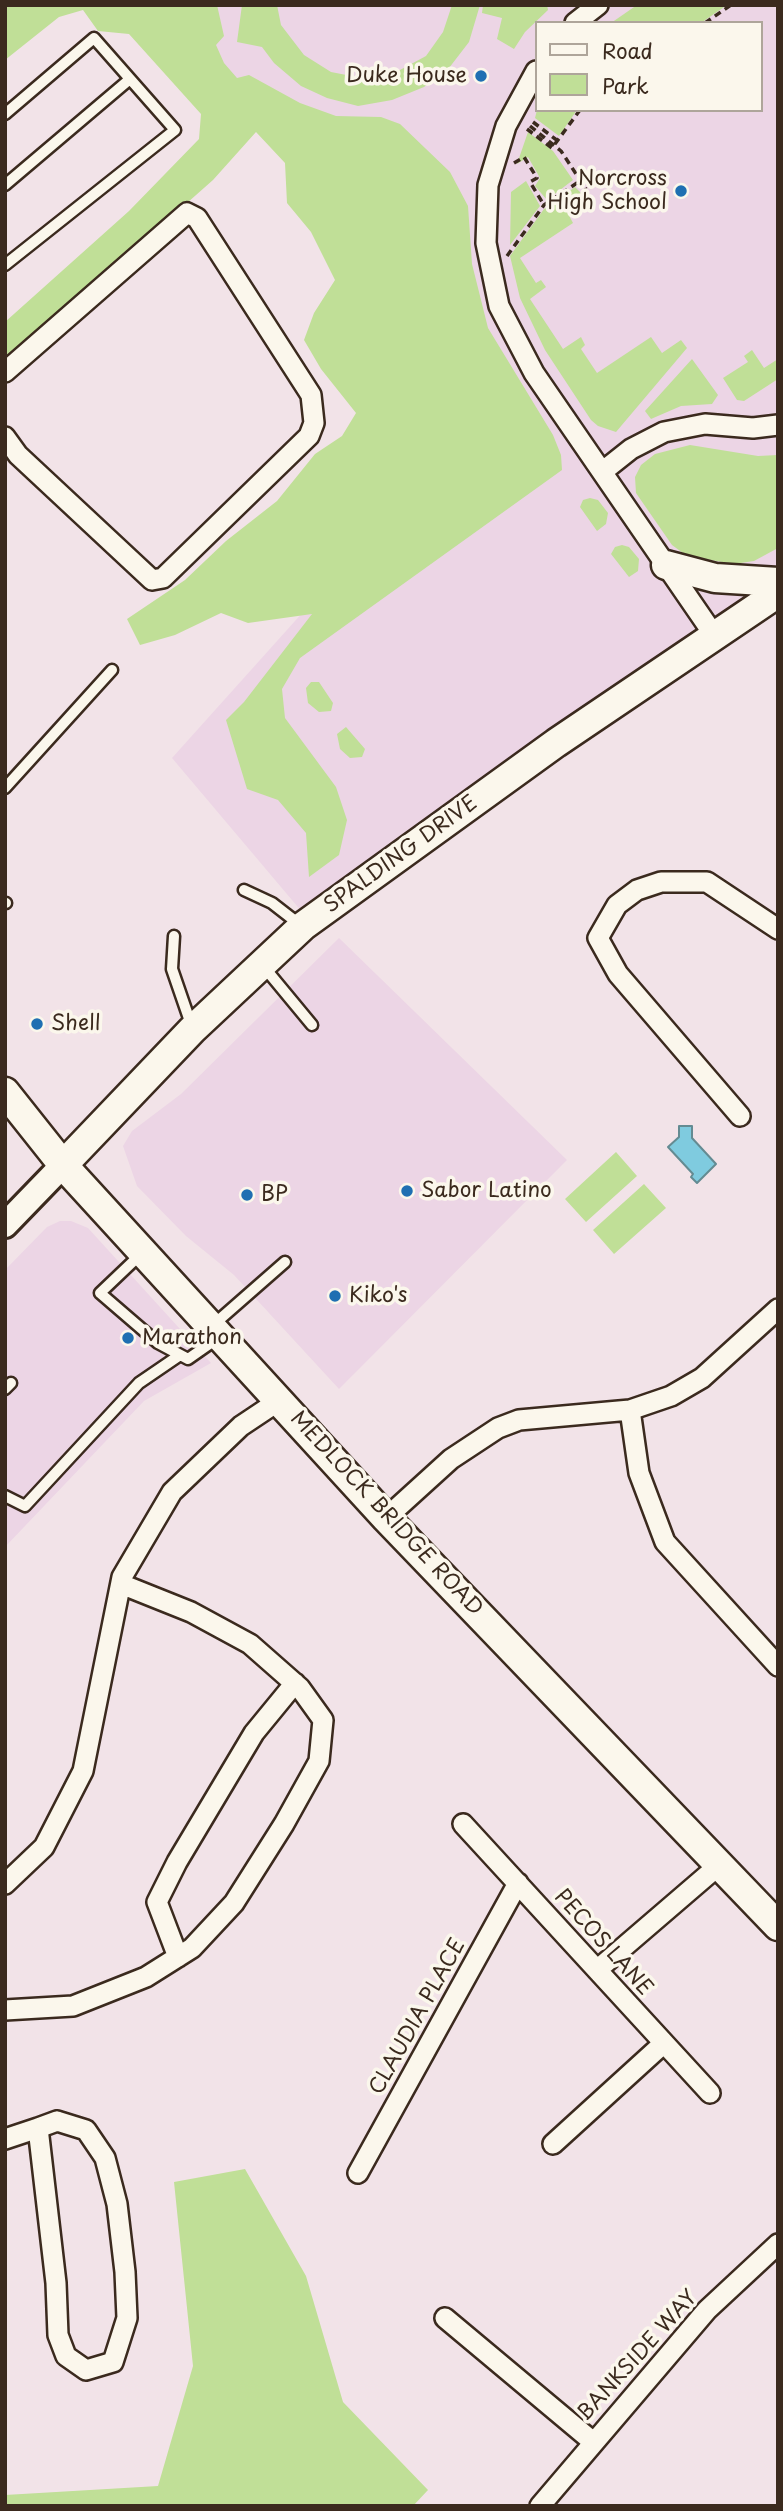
<!DOCTYPE html>
<html>
<head>
<meta charset="utf-8">
<style>
  body { margin:0 }
  #map { position:relative; width:783px; height:2511px; overflow:hidden; background:#f2e3e8; font-family:"Playpen Sans",sans-serif }
  canvas { display:block }
  .frame { position:absolute; inset:0; border:7px solid #3b2a1e; pointer-events:none }
  .legend { position:absolute; left:535px; top:21px; width:228px; height:91px; box-sizing:border-box; background:#fbf7ec; border:2px solid #aea59a; margin:0; padding:9px 12px; list-style:none; font-size:21px; color:#3b2a1e }
  .legend li { display:flex; align-items:center; gap:14px; height:35px }
  .legend b { width:35px; border:2px solid #aea59a }
</style>
</head>
<body>
<div id="map">
<canvas width="783" height="2511"></canvas>
<div class="frame"></div>
<ul class="legend">
<li><b style="height:9px;background:#fbf7ec"></b>Road</li>
<li><b style="height:19px;background:#c0df97"></b>Park</li>
</ul>
</div>
<script>
const g = document.querySelector('canvas').getContext('2d');
g.lineJoin = 'round';
function paint(path, color) {
  g.fillStyle = color;
  g.fill(path, 'evenodd');
}
function toPath(rows) {
  const path = new Path2D();
  for (const r of rows) {
    path.moveTo(r[0], r[1]);
    for (let i = 2; i < r.length; i += 2) path.lineTo(r[i], r[i + 1]);
  }
  return path;
}
function trace(path, color, width, dash) {
  g.strokeStyle = color;
  g.lineWidth = width;
  g.lineCap = dash ? 'butt' : 'round';
  g.setLineDash(dash || []);
  g.stroke(path);
}
function write(font, color, halo, rows, align = 'center') {
  g.font = font + ' "Playpen Sans",sans-serif';
  g.lineWidth = 7;
  g.setLineDash([]);
  g.textBaseline = 'middle';
  g.strokeStyle = halo;
  g.fillStyle = color;
  for (const [text, x, y, turn = 0] of rows) {
    g.save();
    g.translate(x, y);
    g.rotate((+turn || 0) * Math.PI / 180);
    g.textAlign = isNaN(turn) ? turn : align;
    if (halo) g.strokeText(text, 0, 0);
    g.fillText(text, 0, 0);
    g.restore();
  }
}
paint(toPath([
  [189,5,778,5,778,593,308,919,172,758,374,533,492,432,228,80],
  [536,23,760,23,760,110,536,110],
  [339,938,567,1160,339,1389,234,1275,186,1236,137,1186,123,1146,132,1131,181,1094],
  [60,1221,71,1221,88,1228,211,1363,144,1401,5,1547,5,1270,47,1227]
]), '#ecd5e5');
paint(toPath([
  [5,5,217,5,224,36,216,45,224,63,237,78,249,75,300,103,336,116,381,117,400,124,450,172,468,206,472,264,488,328,553,435,561,455,562,470,300,658,282,689,285,718,336,787,347,820,339,855,309,877,306,833,278,800,247,789,226,720,244,702,312,614,248,623,221,613,175,635,140,645,127,619,185,580,226,541,277,501,315,454,342,436,356,413,321,369,304,340,314,313,335,280,311,232,287,203,285,163,256,132,213,180,5,364,5,322,129,211,199,139,201,114,129,34,98,31,83,10,59,17,5,60],
  [242,5,277,5,281,25,304,55,331,72,367,79,400,70,426,56,443,32,452,5,480,5,469,42,449,68,424,87,392,100,358,106,327,98,301,86,274,63,262,47,237,42],
  [483,5,547,5,548,10,525,32,514,49,497,39,502,18,482,13],
  [637,5,727,5,701,23,611,23],
  [537,110,577,110,559,136,535,118],
  [528,132,553,151,573,180,547,200,535,186,540,178,528,157,517,164],
  [526,181,540,206,510,245,511,192],
  [575,187,581,193,564,206,573,223,520,258,536,283,541,280,546,287,530,299,563,349,581,337,585,345,581,349,597,373,651,337,662,353,681,340,687,348,616,432,598,426,591,420,545,350,520,298,510,256,544,209],
  [752,350,764,368,778,359,778,379,744,401,737,400,723,378,748,362,744,356],
  [692,359,718,395,712,404,681,406,651,419,645,411],
  [690,445,758,456,778,455,778,548,754,561,734,564,687,556,672,545,636,493,635,477,641,465,655,454],
  [590,498,598,500,608,513,606,524,597,531,580,507,583,500],
  [622,545,629,547,639,559,638,571,629,577,611,554,615,547],
  [311,682,319,682,333,703,331,711,319,712,308,703,306,688],
  [346,727,365,749,362,757,350,758,340,749,337,734],
  [616,1152,637,1176,586,1222,565,1199],
  [644,1184,666,1208,614,1254,593,1230],
  [245,2169,306,2276,343,2402,428,2490,413,2506,5,2506,5,2495,158,2486,193,2366,174,2182]
]), '#c0df97');
const water = toPath([
  [679,1126,692,1126,692,1138,716,1164,697,1183,691,1177,693,1174,668,1147,679,1137,679,1126]
]);
paint(water, '#7fcbdf');
trace(water, '#648b92', 2);
const service = toPath([
  [5,114,94,38,175,130,5,265],
  [5,185,130,79],
  [5,788,112,670],
  [244,890,272,903,299,924],
  [5,903,6,903],
  [174,936,172,969,192,1027],
  [264,967,312,1025],
  [142,1253,100,1293,158,1343,188,1359,218,1338],
  [212,1326,285,1262],
  [5,1389,11,1383],
  [5,1496,25,1506,139,1383,180,1355]
]);
const minor = toPath([
  [575,23,598,5],
  [536,71,506,126,488,185,486,243,499,306,534,373,714,635],
  [5,372,187,213,197,218,311,395,314,423,309,436,163,578,152,580,18,455,5,437],
  [602,472,631,449,664,432,705,424,753,428,778,425],
  [740,1116,618,974,598,938,617,905,637,890,661,882,707,882,778,929],
  [630,1410,639,1473,665,1542,778,1666],
  [386,1518,451,1459,498,1428,519,1420,630,1410,671,1396,702,1378,778,1309],
  [463,1824,710,2093],
  [5,1884,44,1847,83,1771,122,1577,172,1492,241,1426,280,1400],
  [178,1957,157,1902,177,1862,254,1733,295,1683],
  [597,1970,718,1866],
  [5,2010,73,2006,146,1977,192,1948,234,1903,284,1824,319,1761,323,1720,300,1688,250,1644,191,1612,121,1584],
  [57,2121,86,2130,105,2158,117,2204,125,2272,127,2318,113,2362,86,2370,66,2356,58,2335,56,2283,38,2128,57,2121],
  [5,2139,38,2128],
  [553,2144,664,2043],
  [358,2173,518,1883],
  [445,2318,592,2441],
  [540,2506,707,2310,778,2244]
]);
const tertiary = toPath([
  [5,1225,63,1165]
]);
const secondary = toPath([
  [666,565,715,578,778,582],
  [5,1092,63,1165,386,1518,778,1926],
  [63,1165,192,1030,303,926,556,743,778,593]
]);
trace(service, '#3b2a1e', 15);
trace(minor, '#3b2a1e', 24);
trace(tertiary, '#3b2a1e', 30);
trace(secondary, '#3b2a1e', 33);
trace(toPath([
  [705,23,731,5],
  [533,122,558,141],
  [530,126,561,151,586,189],
  [527,129,552,148,580,110],
  [514,163,524,157,537,178,530,182,544,205],
  [507,256,544,205,580,181]
]), '#3b2a1e', 3.5, [7, 5]);
trace(service, '#fbf7ec', 10);
trace(minor, '#fbf7ec', 19);
trace(tertiary, '#fbf7ec', 24);
trace(secondary, '#fbf7ec', 28);
for (const [x, y, r, color] of [
  [481,76,7,"#1f6fb2"],
  [681,191,7,"#1f6fb2"],
  [37,1024,7,"#1f6fb2"],
  [407,1191,7,"#1f6fb2"],
  [247,1195,7,"#1f6fb2"],
  [335,1296,7,"#1f6fb2"],
  [128,1338,7,"#1f6fb2"]
]) {
  const dot = new Path2D();
  dot.arc(x, y, r, 0, 2 * Math.PI);
  g.fillStyle = color;
  g.fill(dot);
  trace(dot, '#fbf7ec', 2.5);
}
write('21px', '#3b2a1e', '#fbf7ec', [
  ["Duke House",467,76,"right"],
  ["Norcross",667,179,"right"],
  ["High School",667,203,"right"],
  ["Shell",51,1024],
  ["Sabor Latino",421,1191],
  ["BP",261,1195],
  ["Kiko's",349,1296],
  ["Marathon",142,1338]
], 'left');
write('21px', '#3b2a1e', '#fbf7ec', [
  ["SPALDING DRIVE",401,855,-36],
  ["MEDLOCK BRIDGE ROAD",386,1514,47],
  ["PECOS LANE",603,1943,48],
  ["CLAUDIA PLACE",418,2017,-61],
  ["BANKSIDE WAY",638,2356,-48]
]);
</script>
</body>
</html>
